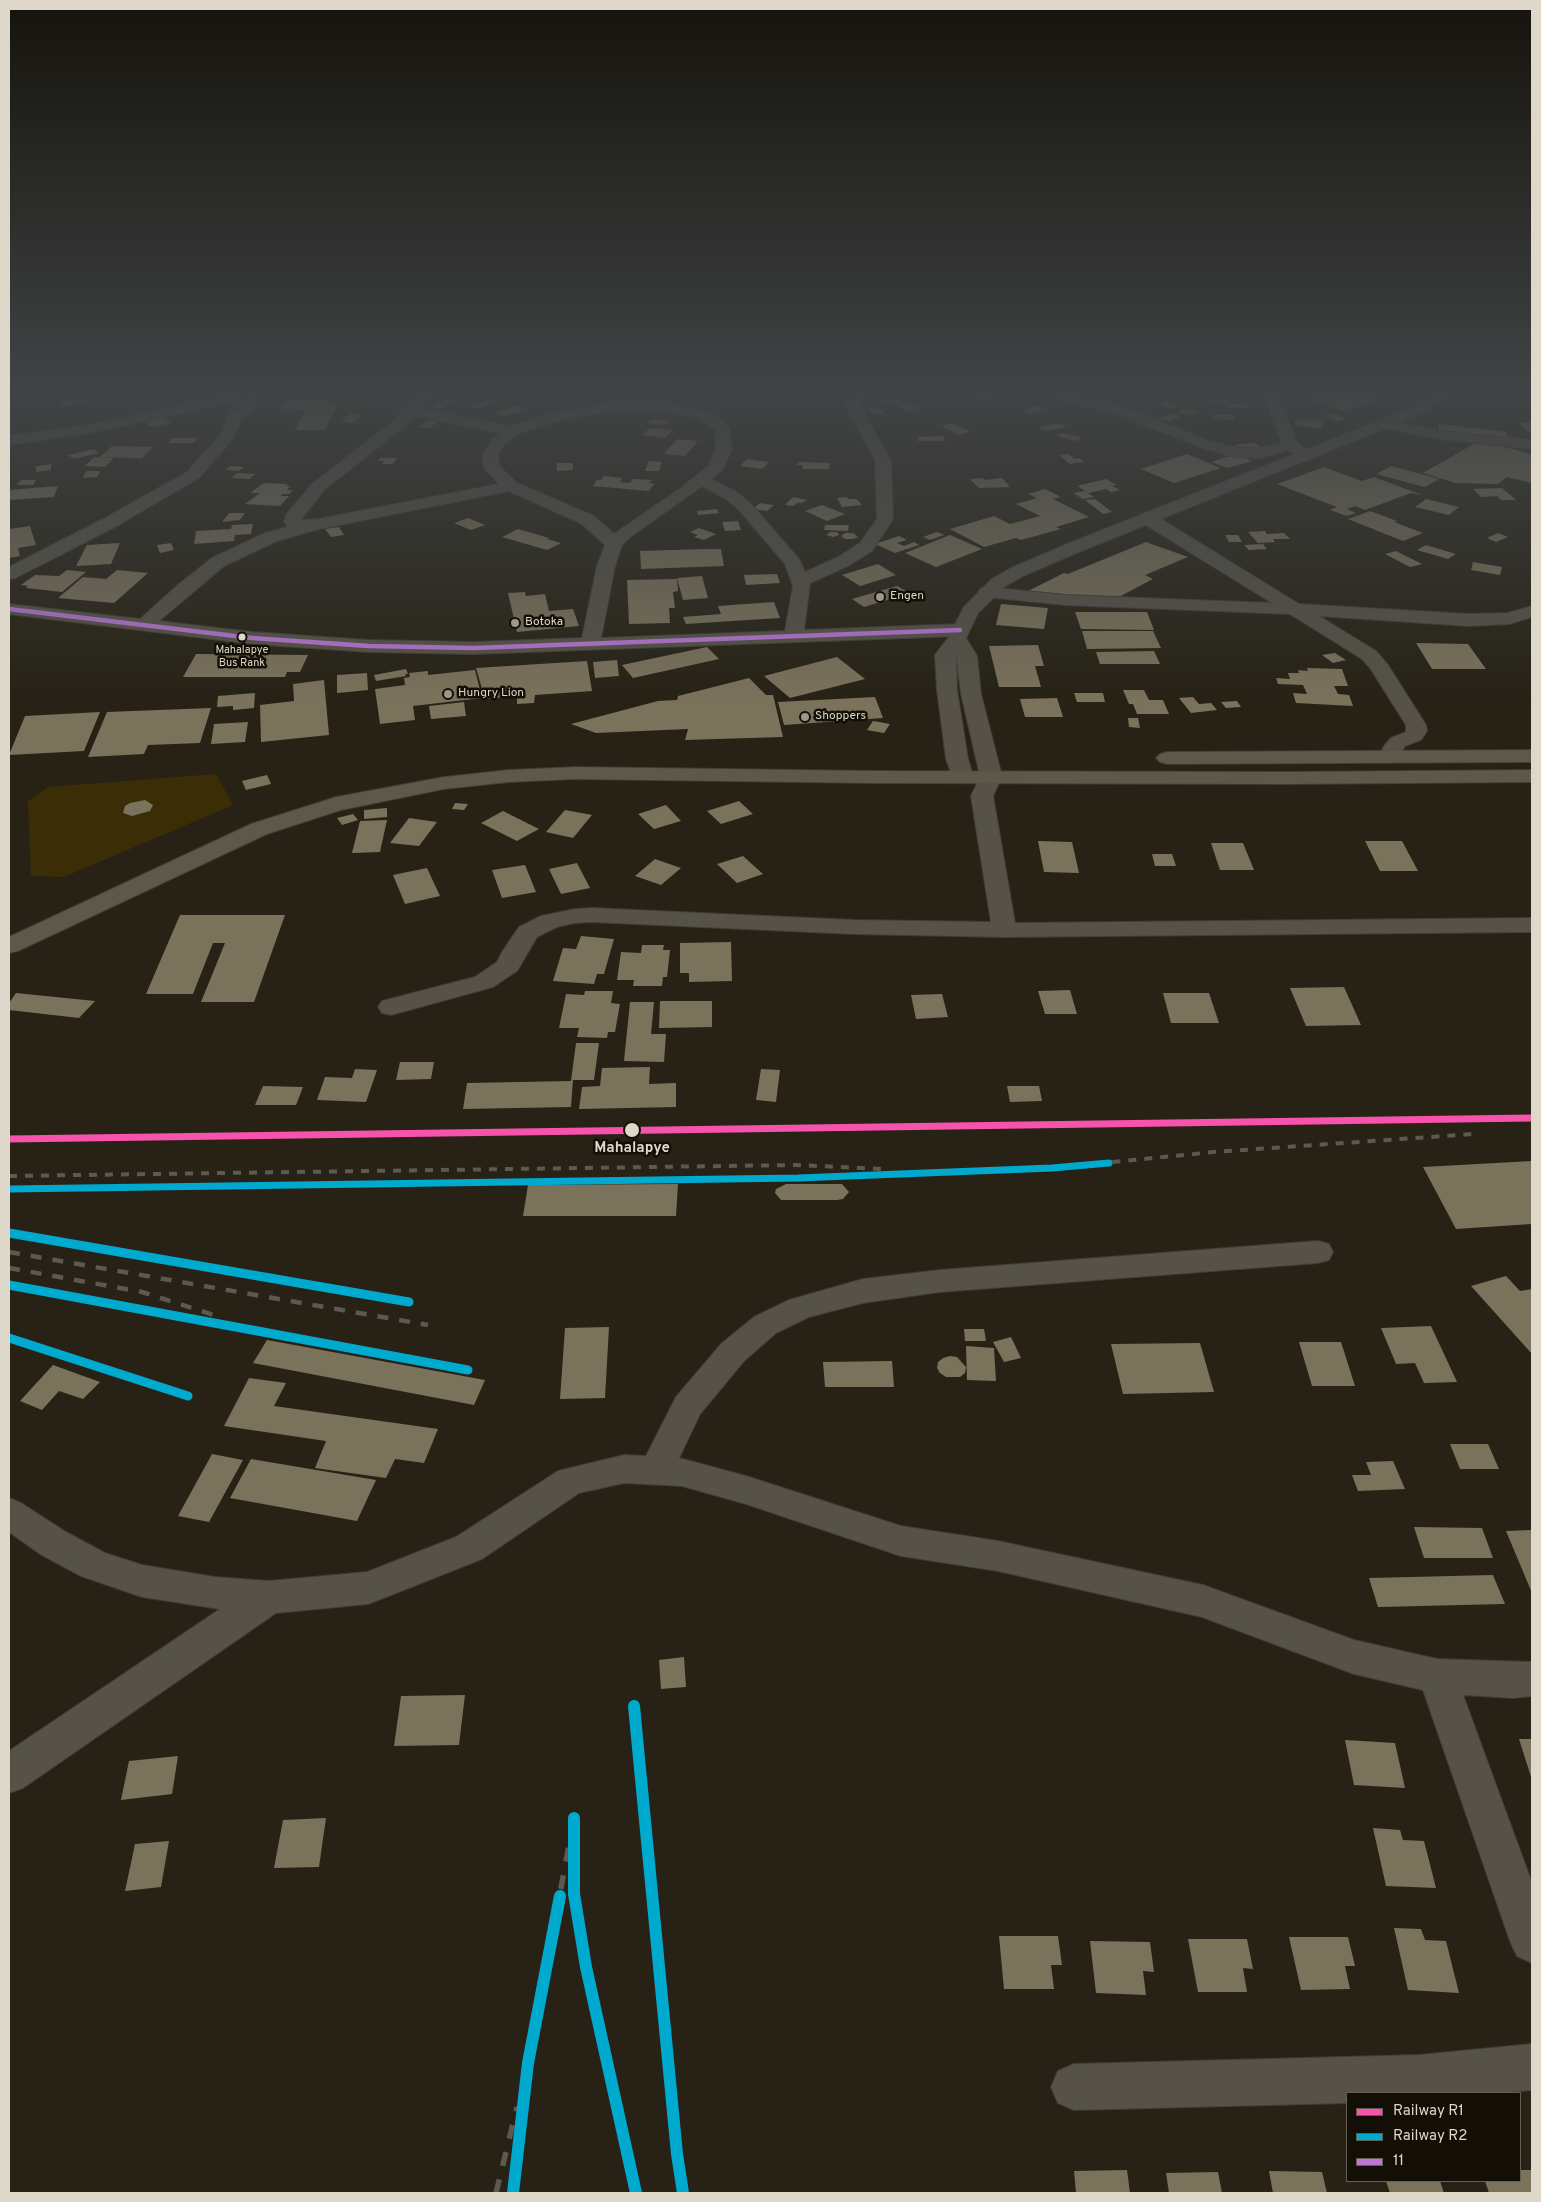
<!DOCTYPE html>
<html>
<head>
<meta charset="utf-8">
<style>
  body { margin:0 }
  #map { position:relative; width:1541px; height:2202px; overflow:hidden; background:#272215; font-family:Overpass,sans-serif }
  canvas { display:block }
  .frame { position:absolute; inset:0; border:10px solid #ded8cb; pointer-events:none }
  .legend { position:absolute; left:1346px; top:2092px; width:175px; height:90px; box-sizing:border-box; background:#130f06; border:1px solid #645f55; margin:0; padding:6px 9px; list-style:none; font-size:15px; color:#ded8cb }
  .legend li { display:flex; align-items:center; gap:10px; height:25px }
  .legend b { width:25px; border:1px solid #645f55 }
</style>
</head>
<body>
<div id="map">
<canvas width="1541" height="2202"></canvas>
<div class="frame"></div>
<ul class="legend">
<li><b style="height:6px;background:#f653ac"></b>Railway R1</li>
<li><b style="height:6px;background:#00a9ce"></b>Railway R2</li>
<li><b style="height:6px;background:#ba77d6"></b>11</li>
</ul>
</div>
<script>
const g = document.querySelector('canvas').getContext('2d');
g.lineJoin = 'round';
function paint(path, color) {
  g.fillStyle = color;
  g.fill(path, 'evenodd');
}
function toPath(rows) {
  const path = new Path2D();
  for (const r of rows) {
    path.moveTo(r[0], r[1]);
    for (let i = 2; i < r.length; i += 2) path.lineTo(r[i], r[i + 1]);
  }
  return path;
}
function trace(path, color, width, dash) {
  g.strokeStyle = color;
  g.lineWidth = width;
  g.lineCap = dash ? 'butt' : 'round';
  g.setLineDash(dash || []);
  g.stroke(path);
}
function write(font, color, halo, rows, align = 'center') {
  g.font = font + ' Overpass,sans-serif';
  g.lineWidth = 5;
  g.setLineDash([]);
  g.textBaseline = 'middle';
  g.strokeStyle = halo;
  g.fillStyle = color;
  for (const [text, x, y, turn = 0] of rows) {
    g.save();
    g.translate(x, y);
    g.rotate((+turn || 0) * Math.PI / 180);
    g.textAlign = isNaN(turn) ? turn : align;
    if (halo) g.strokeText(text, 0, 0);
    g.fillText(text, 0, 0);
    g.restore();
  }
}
paint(toPath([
  [216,774,233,805,64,877,31,876,28,801,48,787]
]), '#3b2e07');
paint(toPath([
  [971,394,993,394,997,396,981,401,967,395],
  [1317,394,1380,394,1387,396,1345,411,1306,398],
  [86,397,90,401,62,406,59,402],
  [446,398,454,399,442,409,430,407],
  [899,398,901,402,879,403,877,399],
  [1208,398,1228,398,1230,402,1210,402],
  [284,399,330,399,329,403,338,403,325,430,295,430,306,409,279,409],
  [490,399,496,400,479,408,470,406],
  [1168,401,1180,408,1170,409,1158,402],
  [911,403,922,409,908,412,897,406],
  [1226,403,1245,404,1247,408,1227,407],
  [519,405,529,409,504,417,494,413],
  [1037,405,1046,408,1031,414,1022,411],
  [879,408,884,413,873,414,868,409],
  [1182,409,1190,409,1199,412,1192,416,1177,412],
  [1171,413,1182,416,1169,422,1158,419],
  [1332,413,1347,419,1338,421,1323,416],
  [349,414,362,415,354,423,341,422],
  [1212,415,1233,415,1235,420,1214,419],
  [163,418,172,423,153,427,144,423],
  [651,419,669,421,664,425,647,423],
  [1297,419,1308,420,1309,419,1324,421,1320,429,1294,425],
  [429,420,439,422,428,428,418,427],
  [1532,422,1532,434,1518,423],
  [952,423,971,432,959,435,941,426],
  [1060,423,1067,427,1046,431,1039,427],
  [1439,424,1507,432,1507,439,1438,431],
  [650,428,673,430,665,438,642,435],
  [1063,433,1082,438,1076,441,1057,436],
  [943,436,945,441,918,441,917,437],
  [172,438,198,438,194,443,168,443],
  [677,439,698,441,685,456,664,454],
  [1477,442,1489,445,1493,444,1532,454,1532,483,1507,477,1498,484,1456,483,1423,473],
  [1255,443,1260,447,1240,450,1234,445],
  [112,446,153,447,142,458,100,457],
  [94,449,99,453,74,459,68,455],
  [1068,454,1075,459,1079,458,1084,462,1070,464,1059,455],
  [1187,454,1221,468,1174,483,1141,469],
  [1236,454,1252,461,1227,468,1211,462],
  [94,457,114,458,105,467,85,466],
  [381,458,397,458,393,464,382,464,384,461,378,461],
  [747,459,769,462,762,469,740,466],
  [649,461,662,462,659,471,645,471],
  [798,462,830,463,829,469,802,469,803,465,797,465],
  [557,463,573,463,573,470,557,471],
  [51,464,51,470,36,472,36,466],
  [230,466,244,467,239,471,225,470],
  [1391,466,1439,479,1425,487,1376,474],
  [1324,467,1362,481,1374,477,1422,495,1411,493,1365,510,1355,506,1347,509,1356,513,1347,516,1330,510,1337,507,1277,484],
  [86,471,100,471,97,477,83,478],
  [237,473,255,474,250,479,231,478],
  [604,476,622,478,620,482,630,483,633,479,652,480,649,483,654,484,649,491,593,486,597,480,601,480],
  [983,478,985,480,1002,478,1010,487,979,488,970,479],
  [1106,479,1117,485,1112,486,1120,490,1111,492,1106,489,1089,493,1077,486],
  [21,480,36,480,33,485,17,485],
  [264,483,288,484,286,486,290,486,287,490,293,490,289,494,282,494,281,496,289,496,280,506,245,504,260,493,250,493],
  [58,486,54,497,9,500,9,490],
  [1502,488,1516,500,1501,500,1497,496,1481,497,1473,489],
  [1045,489,1061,497,1053,499,1089,517,1056,527,1061,529,1021,540,1016,538,984,547,950,529,994,516,1010,524,1040,516,1016,504,1037,498,1028,494],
  [1085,491,1094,497,1083,499,1073,493],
  [793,497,807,500,802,503,792,502,798,503,793,506,785,505],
  [847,497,848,499,857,499,862,505,842,507,837,498],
  [1095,499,1112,512,1103,514,1085,500],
  [1426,499,1459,507,1449,515,1415,507],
  [760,503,774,505,767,511,753,509],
  [822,505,845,514,827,521,805,511],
  [717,509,719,513,698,515,697,511],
  [1370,511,1397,521,1394,522,1423,533,1403,541,1348,519],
  [229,513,245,513,240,520,222,522],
  [468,518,485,525,471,530,454,523],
  [738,521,741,530,725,531,722,522],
  [253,524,251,534,235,535,234,541,194,544,196,531,231,529,232,525],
  [825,525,849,525,848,531,824,530],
  [30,526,36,545,18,548,20,556,9,558,9,529],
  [339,527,344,535,331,537,325,529],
  [699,528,716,534,704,540,694,537,698,535,690,532],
  [518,529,549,538,547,539,561,543,547,550,502,537],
  [1265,531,1267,534,1284,533,1290,539,1273,539,1275,542,1258,543,1248,532],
  [830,532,837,532,839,535,833,537,826,535],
  [937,532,944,535,930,540,923,537],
  [845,533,853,533,858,537,853,539,845,539,841,536],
  [1498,533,1508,537,1496,542,1487,538],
  [950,535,982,549,936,567,905,553],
  [1225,535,1238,535,1242,542,1229,542],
  [899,536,907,540,897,543,904,546,914,542,919,545,895,553,875,544],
  [1146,542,1188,557,1145,575,1153,579,1113,600,1048,596,1028,591,1064,573,1068,574],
  [120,543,111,564,76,566,87,545],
  [171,543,174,550,160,553,157,545],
  [1263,544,1267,549,1249,550,1244,545],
  [1426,545,1456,554,1448,559,1417,550],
  [706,549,721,549,724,566,641,569,640,551],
  [1396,551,1422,564,1410,567,1385,554],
  [1473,562,1502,567,1500,575,1471,570],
  [878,564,896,575,860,586,842,575],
  [67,570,86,572,62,592,26,588,28,586,21,585,35,575,59,576],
  [117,570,148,573,114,603,58,598,83,577,106,579],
  [777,574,780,583,746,585,744,575],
  [702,576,708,598,683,600,677,578],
  [677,579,678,591,673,592,675,608,669,608,670,623,629,624,627,580],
  [897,586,910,593,864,607,852,599],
  [525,592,526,596,545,594,549,611,573,609,579,626,517,632,508,593],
  [774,602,780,618,686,624,683,617,721,614,718,606],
  [1001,604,1048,608,1044,629,996,625],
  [1075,612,1147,612,1154,630,1081,629],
  [1082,631,1153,631,1161,648,1087,649],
  [1416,643,1468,644,1486,669,1432,669],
  [1038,645,1044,666,1035,666,1041,687,999,687,989,646],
  [707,647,719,659,633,678,622,665],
  [1154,651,1160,664,1100,664,1096,652],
  [1335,653,1346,660,1333,663,1322,655],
  [196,654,308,655,300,672,287,672,285,677,183,677],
  [837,657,865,679,790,698,764,676],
  [617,660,619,676,595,678,593,662],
  [587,661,592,691,535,695,534,703,517,704,517,696,485,699,476,668],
  [1307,668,1342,669,1348,686,1334,686,1338,694,1349,695,1353,706,1296,703,1293,693,1307,694,1303,685,1278,684,1276,678,1290,679,1288,673,1299,673,1298,670,1308,671],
  [406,669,408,674,405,674,406,676,376,681,374,675],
  [475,670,482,698,413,706,415,720,380,724,375,689,405,685,404,678,410,677,409,673,428,671,428,675],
  [367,673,368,690,337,693,337,675],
  [749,678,766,695,773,695,783,737,685,740,688,729,596,733,571,724,658,701,677,700,678,696],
  [324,680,329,735,261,742,260,705,294,701,293,684],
  [1123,690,1144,690,1149,700,1163,700,1169,714,1137,714,1133,704,1129,704],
  [255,693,254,708,233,710,233,706,217,707,218,696],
  [1074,693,1103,693,1105,702,1077,702],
  [875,697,883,718,784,725,778,702],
  [1193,697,1199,704,1211,703,1217,710,1191,713,1179,698],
  [1057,698,1063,717,1025,717,1020,699],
  [1237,701,1241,707,1226,708,1221,702],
  [464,702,466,716,431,719,429,706],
  [211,708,200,743,148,745,144,754,88,757,107,712],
  [100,712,84,751,9,755,25,716],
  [1128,718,1138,718,1140,728,1129,727],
  [873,721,890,724,884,733,867,730],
  [248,722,245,742,211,744,214,724],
  [267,775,271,784,246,790,242,781],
  [145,800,153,805,150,811,132,816,123,813,125,806,130,803],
  [739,801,753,814,721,824,707,811],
  [455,803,468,804,464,810,452,809],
  [666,805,681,821,654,829,638,814],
  [387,808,387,817,364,819,364,810],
  [565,810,592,815,573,838,546,832],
  [503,811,539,829,517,841,481,823],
  [353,814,358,820,342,825,337,818],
  [409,818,437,822,419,846,390,843],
  [387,820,380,852,352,853,360,821],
  [1038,841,1072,842,1079,873,1044,872],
  [1365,841,1402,841,1418,871,1380,871],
  [1211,843,1243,843,1254,870,1220,870],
  [1152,854,1172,854,1176,866,1155,866],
  [743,856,763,874,737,883,717,864],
  [655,859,681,868,661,885,635,876],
  [577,863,590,888,561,894,549,869],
  [525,865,536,892,502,898,492,870],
  [427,868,440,896,405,904,393,875],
  [180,915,285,915,254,1002,201,1002,225,943,213,943,193,994,146,994],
  [581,936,614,939,604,974,597,974,594,984,553,981,563,948,576,949],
  [731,942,732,981,689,982,689,973,680,973,680,943],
  [642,945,664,945,663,950,670,950,667,977,663,977,662,986,633,986,634,980,617,980,621,952,641,953],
  [1344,987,1361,1025,1306,1026,1290,988],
  [1070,990,1077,1014,1045,1014,1038,991],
  [585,991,613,991,611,1003,620,1004,615,1032,608,1032,607,1038,577,1037,579,1028,559,1028,566,994,584,995],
  [16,993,95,1001,79,1018,9,1010,9,1003],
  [1163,993,1209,993,1219,1023,1171,1023],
  [942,994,948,1017,916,1019,911,995],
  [660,1001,712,1001,712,1027,659,1028],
  [630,1002,654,1002,651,1034,666,1034,664,1062,624,1061],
  [576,1043,599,1043,594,1080,573,1080,571,1107,463,1109,467,1083,571,1081],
  [400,1062,434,1062,431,1079,396,1080],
  [650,1067,649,1084,676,1083,676,1107,579,1109,582,1087,600,1086,602,1068],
  [355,1069,377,1070,366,1102,317,1100,325,1077,352,1078],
  [761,1069,780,1070,776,1102,756,1100],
  [263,1086,303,1087,296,1105,255,1105],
  [1007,1086,1039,1086,1042,1101,1010,1102],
  [1532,1161,1532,1224,1456,1229,1423,1167],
  [678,1184,676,1216,523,1216,528,1185],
  [786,1184,842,1184,849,1192,843,1199,837,1200,781,1200,775,1193,776,1189],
  [1506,1276,1520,1291,1532,1289,1532,1354,1471,1286],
  [1431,1326,1457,1382,1424,1383,1415,1363,1396,1364,1381,1328],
  [609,1327,605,1398,560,1399,565,1328],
  [964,1329,984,1329,986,1341,965,1341],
  [1011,1337,1021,1358,1004,1362,993,1342],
  [267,1340,485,1380,474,1405,253,1363],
  [1299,1342,1341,1342,1355,1386,1312,1386],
  [1200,1343,1214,1392,1123,1394,1111,1344],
  [966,1346,994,1348,996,1381,967,1380],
  [950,1356,957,1357,966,1367,965,1373,960,1377,946,1377,940,1373,937,1368,938,1362,943,1358],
  [892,1361,894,1387,825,1387,823,1362],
  [53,1365,100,1382,83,1399,59,1391,42,1410,20,1401],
  [249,1378,286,1383,274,1406,438,1429,424,1463,395,1459,386,1478,315,1468,326,1441,224,1426],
  [1450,1444,1488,1444,1499,1469,1460,1469],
  [212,1454,243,1460,209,1522,178,1516],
  [251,1459,376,1480,357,1521,230,1498],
  [1393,1461,1405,1489,1358,1491,1352,1475,1371,1475,1366,1462],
  [1414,1527,1482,1528,1493,1558,1424,1558],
  [1532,1530,1532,1593,1506,1531],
  [1493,1575,1505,1604,1378,1607,1369,1578],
  [684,1657,686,1687,661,1689,659,1660],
  [465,1695,459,1745,394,1746,401,1696],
  [1519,1739,1532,1739,1532,1780],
  [1345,1740,1395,1743,1405,1788,1354,1785],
  [178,1756,172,1794,121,1800,129,1761],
  [326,1818,319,1867,274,1868,283,1820],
  [1373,1828,1400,1830,1403,1840,1424,1841,1436,1888,1386,1886],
  [169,1841,161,1887,125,1891,135,1844],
  [1394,1928,1421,1929,1425,1940,1446,1941,1459,1993,1408,1990],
  [999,1936,1058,1936,1062,1965,1051,1965,1054,1989,1004,1989],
  [1289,1937,1348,1937,1355,1966,1345,1966,1350,1989,1301,1990],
  [1188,1939,1247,1939,1253,1969,1243,1968,1247,1992,1198,1992],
  [1090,1941,1150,1942,1154,1972,1143,1971,1146,1995,1096,1993],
  [1127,2170,1130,2193,1076,2193,1074,2171],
  [1520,2170,1532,2170,1532,2193,1489,2193,1485,2181,1520,2181],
  [1269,2171,1322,2172,1327,2193,1273,2193],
  [1218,2172,1222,2193,1169,2193,1166,2173],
  [1386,2181,1440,2181,1444,2193,1390,2193]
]), '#7b725b');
const minor = toPath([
  [228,394,235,395,237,398,230,402,95,432,9,445,9,436,95,424,228,394],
  [250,394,264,394,251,412,241,412,239,409,250,394],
  [419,394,434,394,421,409,511,426,550,414,612,402,660,401,706,412,719,418,729,429,732,450,722,470,711,479,738,493,751,504,799,559,805,572,838,557,860,543,877,519,875,460,845,406,854,394,868,394,859,406,891,460,893,519,872,551,850,565,810,583,804,630,960,624,967,626,969,630,967,634,960,636,474,654,369,652,252,644,9,614,9,604,140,619,179,584,212,558,265,533,288,527,284,522,286,515,312,484,392,422,419,394],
  [660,409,696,418,709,424,715,430,716,450,709,465,682,487,614,534,594,516,517,483,500,467,498,455,504,445,517,434,553,422,612,410,660,409],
  [414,416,500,433,493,439,482,455,484,468,499,484,318,519,301,520,324,490,402,428,414,416],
  [702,486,726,499,739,510,785,564,793,586,785,631,601,638,615,566,622,545,629,538,702,486],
  [509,491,582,524,605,545,597,566,582,638,474,642,369,640,252,632,159,621,224,566,277,541,319,529,509,491],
  [1048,394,1073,394,1124,407,1210,441,1235,447,1259,448,1282,443,1263,394,1277,394,1298,443,1314,456,1311,459,1306,461,1301,459,1288,450,1259,458,1234,457,1200,447,1114,413,1050,397,1048,394],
  [1384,420,1439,431,1532,440,1532,449,1439,439,1379,427,1377,424,1379,421,1384,420],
  [1147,513,1153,514,1299,604,1469,614,1508,613,1532,606,1532,617,1509,624,1469,626,1319,616,1376,651,1388,665,1426,725,1427,731,1421,740,1405,746,1397,761,1390,763,1383,761,1379,757,1384,746,1391,738,1406,732,1406,725,1370,668,1362,659,1290,614,1065,605,987,597,981,596,978,592,981,588,987,587,1065,595,1272,603,1141,522,1139,518,1141,514,1147,513],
  [991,770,999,771,1002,776,993,796,1015,923,1532,918,1532,932,1005,937,854,934,592,922,575,923,557,927,537,937,517,971,493,987,391,1015,382,1013,378,1007,382,1001,475,977,497,962,502,952,519,927,541,916,575,909,592,908,854,920,991,922,971,796,983,771,991,770],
  [1318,1241,1329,1244,1333,1252,1329,1260,1318,1263,940,1292,863,1303,809,1317,776,1333,744,1361,700,1414,679,1458,746,1476,901,1526,998,1541,1203,1585,1354,1640,1437,1659,1532,1662,1532,1696,1513,1698,1463,1695,1532,1883,1532,1963,1517,1956,1510,1941,1423,1690,1354,1674,1202,1617,998,1571,901,1556,746,1504,682,1486,624,1483,579,1493,482,1559,381,1599,368,1604,276,1613,23,1788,9,1793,9,1751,220,1609,142,1597,81,1576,40,1554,9,1532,9,1498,21,1503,66,1532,105,1553,142,1565,215,1577,269,1581,367,1572,456,1537,558,1471,624,1455,646,1456,676,1397,722,1343,754,1317,789,1300,863,1279,940,1270,1318,1241],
  [1532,2044,1532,2090,1497,2093,1347,2093,1347,2103,1074,2110,1058,2103,1051,2087,1058,2071,1074,2064,1419,2055,1532,2044]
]);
const tertiary = toPath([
  [1436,394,1454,394,1416,416,1079,552,1023,576,1004,587,978,613,966,638,977,656,981,694,1002,776,999,781,991,782,983,781,980,776,961,694,956,653,957,690,968,759,973,776,970,781,962,782,954,781,946,759,937,690,935,655,948,638,964,607,992,579,1011,568,1067,544,1406,410,1436,394]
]);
const secondary = toPath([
  [221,394,237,394,253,409,241,419,234,437,199,478,115,527,15,578,9,579,9,567,103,519,187,472,222,433,227,417,237,409,221,394]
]);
const trunk = toPath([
  [1532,750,1532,762,1167,764,1160,762,1156,758,1160,754,1167,752,1532,750],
  [576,767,872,771,1288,772,1532,770,1532,782,1288,784,872,783,576,779,509,782,444,789,341,810,267,834,18,951,9,953,9,937,251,824,336,797,444,777,509,770,576,767]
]);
trace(minor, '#413d33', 2);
trace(tertiary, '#413d33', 2);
trace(secondary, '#413d33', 2);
trace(trunk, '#413d33', 2);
paint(minor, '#565248');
paint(tertiary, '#565248');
paint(secondary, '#585449');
paint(trunk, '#5e5848');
trace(toPath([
  [9,1176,797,1165,881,1169],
  [9,1189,798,1178,1052,1168,1214,1152,1473,1134]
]), '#5d5950', 4, [8, 8]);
trace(toPath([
  [9,1233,409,1302],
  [9,1252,428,1325],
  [9,1268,142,1292,220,1317],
  [9,1285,468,1370],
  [9,1338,188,1396]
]), '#5d5950', 4.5, [11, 11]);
trace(toPath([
  [634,1706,677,2154,683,2193],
  [574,1818,574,1894,586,1967,636,2193],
  [496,2193,517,2107],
  [513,2193,528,2063,569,1845]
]), '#5d5950', 5.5, [14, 14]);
trace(toPath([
  [9,609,252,638,369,646,474,648,960,630]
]), '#ba77d6', 4.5);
trace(toPath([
  [9,1139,1532,1118]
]), '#f653ac', 7);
trace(toPath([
  [9,1189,798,1178,1052,1168,1109,1163]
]), '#00a9ce', 7);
trace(toPath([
  [9,1233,409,1302],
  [9,1285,468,1370],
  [9,1338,188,1396]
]), '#00a9ce', 9);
trace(toPath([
  [634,1706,677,2154,683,2193],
  [574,1818,574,1894,586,1967,636,2193],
  [513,2193,528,2063,560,1896]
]), '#00a9ce', 12);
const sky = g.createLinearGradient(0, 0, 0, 702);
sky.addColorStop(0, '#15130c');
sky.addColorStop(0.56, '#414446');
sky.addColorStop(1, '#41444600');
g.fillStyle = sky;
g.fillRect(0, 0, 1541, 702);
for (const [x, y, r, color] of [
  [880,597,5,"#9e988b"],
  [515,623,5,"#9e988b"],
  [242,637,4.5,"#ded8cb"],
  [448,694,5,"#9e988b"],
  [805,717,5,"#9e988b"],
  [632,1130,8,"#ded8cb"]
]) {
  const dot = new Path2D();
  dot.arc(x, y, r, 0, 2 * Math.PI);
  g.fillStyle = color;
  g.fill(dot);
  trace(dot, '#130f06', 2);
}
write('11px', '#ded8cb', '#130f06', [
  ["Mahalapye",242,651],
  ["Bus Rank",242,664]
]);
write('12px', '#ded8cb', '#130f06', [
  ["Engen",890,597],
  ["Botoka",525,623],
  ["Hungry Lion",458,694],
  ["Shoppers",815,717]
], 'left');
write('bold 15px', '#ded8cb', '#130f06', [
  ["Mahalapye",632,1149]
]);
</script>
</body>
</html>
